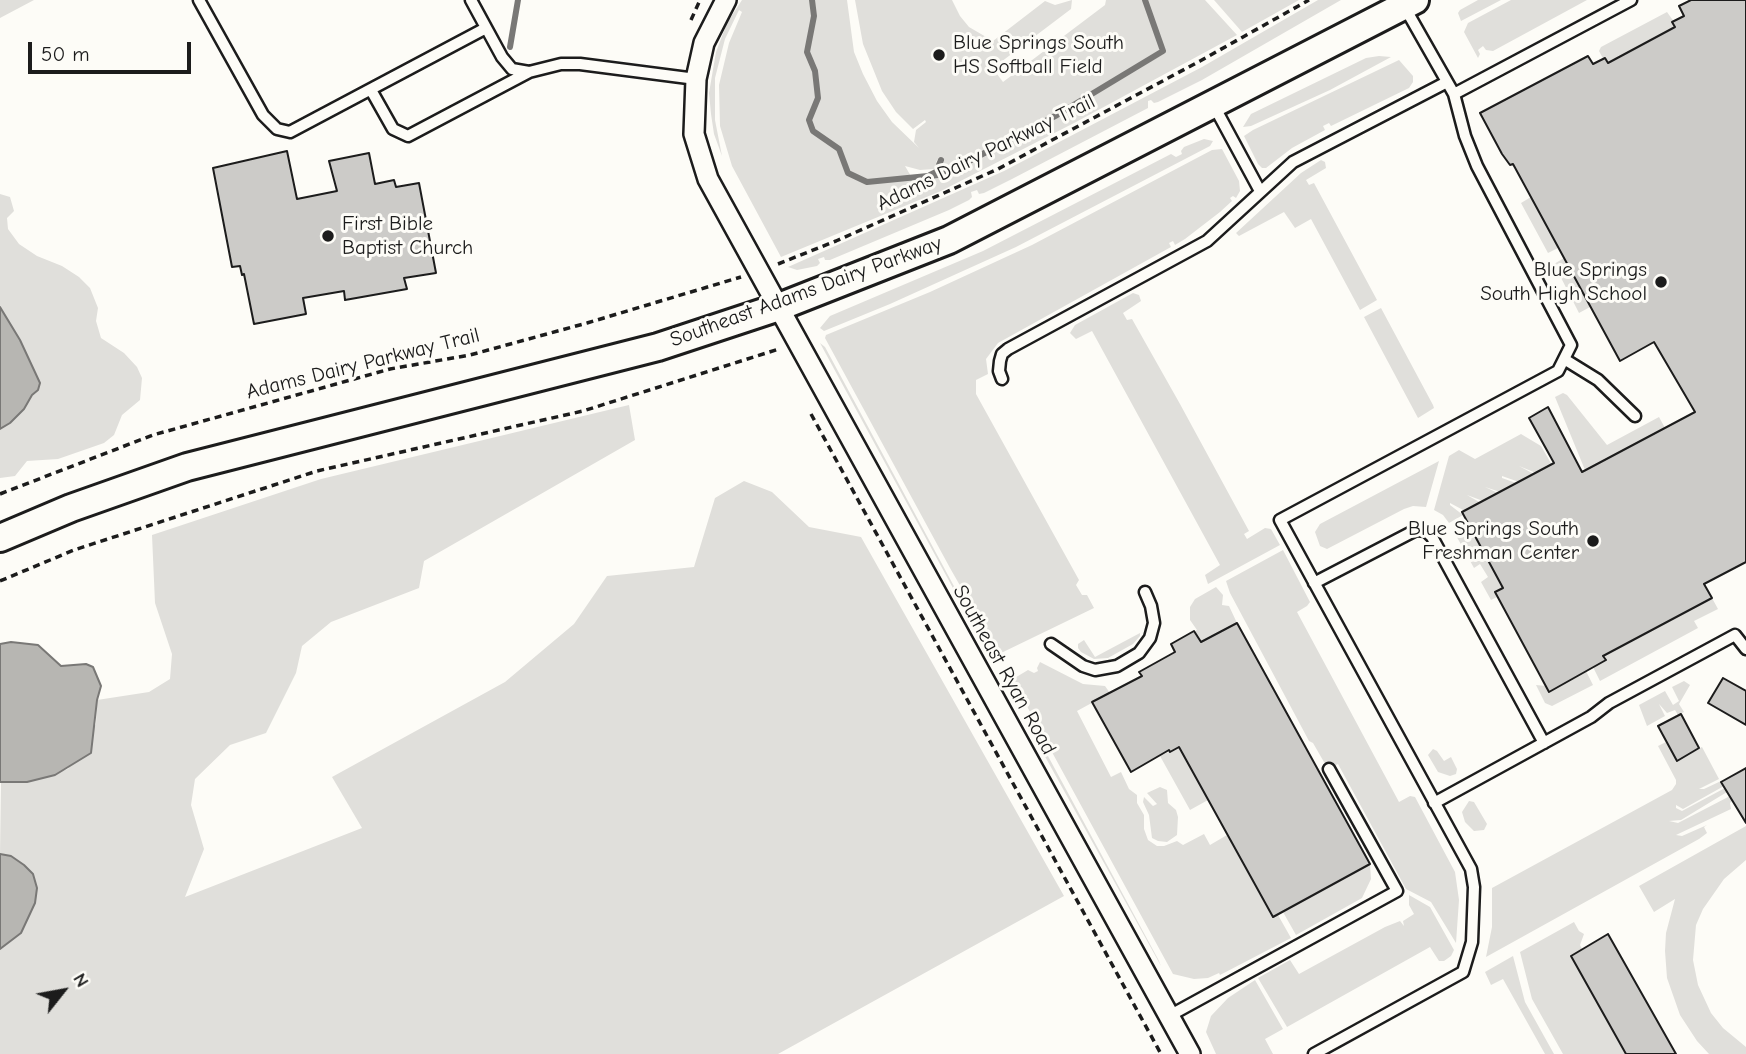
<!DOCTYPE html>
<html>
<head>
<meta charset="utf-8">
<style>
  body { margin:0 }
  #map { position:relative; width:1746px; height:1054px; overflow:hidden; background:#fdfcf7; font-family:"Comic Neue",sans-serif }
  canvas { display:block }
  .north { position:absolute; left:28px; top:956px; width:70px; height:70px; -webkit-text-stroke:5px #fdfcf7; paint-order:stroke; rotate:59deg; font-size:19px; font-weight:700; line-height:28px; text-align:center; color:#1c1c1c }
  .north::after { content:''; display:block; margin:auto; width:24px; height:32px; background:#1c1c1c; clip-path:polygon(50% 0,100% 100%,50% 72%,0 100%) }
  .scale { position:absolute; left:28px; top:42px; width:163px; height:32px; box-sizing:border-box; border:4px solid #1c1c1c; border-top:0; padding-left:9px; font-size:21px; line-height:24px; white-space:nowrap; color:#1c1c1c; -webkit-text-stroke:5px #fdfcf7; paint-order:stroke }
</style>
</head>
<body>
<div id="map">
<canvas width="1746" height="1054"></canvas>
<div class="north">N</div>
<div class="scale">50 m</div>
</div>
<script>
const g = document.querySelector('canvas').getContext('2d');
g.lineJoin = 'round';
function paint(path, color) {
  g.fillStyle = color;
  g.fill(path, 'evenodd');
}
function toPath(rows) {
  const path = new Path2D();
  for (const r of rows) {
    path.moveTo(r[0], r[1]);
    for (let i = 2; i < r.length; i += 2) path.lineTo(r[i], r[i + 1]);
  }
  return path;
}
function trace(path, color, width, dash) {
  g.strokeStyle = color;
  g.lineWidth = width;
  g.lineCap = dash ? 'butt' : 'round';
  g.setLineDash(dash || []);
  g.stroke(path);
}
function write(font, color, halo, rows, align = 'center') {
  g.font = font + ' "Comic Neue",sans-serif';
  g.lineWidth = 6;
  g.setLineDash([]);
  g.textBaseline = 'middle';
  g.strokeStyle = halo;
  g.fillStyle = color;
  for (const [text, x, y, turn = 0] of rows) {
    g.save();
    g.translate(x, y);
    g.rotate((+turn || 0) * Math.PI / 180);
    g.textAlign = isNaN(turn) ? turn : align;
    if (halo) g.strokeText(text, 0, 0);
    g.fillText(text, 0, 0);
    g.restore();
  }
}
paint(toPath([
  [0,0,34,0,0,18],
  [742,0,847,0,854,52,863,74,877,101,892,122,919,148,914,142,916,130,926,122,925,120,913,129,896,112,882,91,863,44,855,0,952,0,960,16,969,27,993,41,1045,1,1055,5,1072,0,1071,9,997,65,1001,71,997,74,1003,82,1105,5,1106,0,1144,0,1160,50,1063,109,961,162,943,170,943,160,940,158,937,160,934,169,920,170,905,166,915,183,953,172,1002,148,1165,53,1147,0,1205,0,1237,35,1076,122,941,191,781,257,732,166,720,126,719,85,729,43,742,12,739,10,725,39,715,78,715,120,722,156,714,134,711,114,709,93,716,52,727,23],
  [1214,0,1299,0,1242,32],
  [1318,0,1341,0,1202,80,1158,102,1154,103,1151,100,1148,101,1148,108,1012,179,984,193,979,194,977,190,971,192,972,197,969,200,949,210,830,260,825,260,824,257,818,259,820,263,817,266,797,270,788,267,1004,171,1202,67],
  [1478,0,1501,0,1461,21,1458,13,1460,10],
  [1511,0,1587,0,1493,51,1486,50,1483,46,1478,50,1480,54,1478,58,1464,32,1468,23],
  [1667,12,1677,26,1606,64,1599,51,1601,47],
  [1379,56,1391,57,1330,90,1251,126,1243,127,1251,114,1366,58],
  [1399,60,1413,76,1413,82,1409,88,1331,126,1329,123,1323,126,1325,130,1292,148,1266,168,1262,168,1258,164,1244,136,1253,130],
  [1204,139,1213,141,1210,146,1016,247,890,304,824,331,820,328,830,316,983,251,1171,154,1176,157,1182,154,1181,151,1184,147],
  [1222,149,1239,181,1240,191,1236,198,1233,196,1230,198,1232,201,1220,212,1185,239,1175,245,1173,241,1169,243,1171,247,998,343,986,359,988,374,976,380,976,394,1079,580,1076,585,1082,595,1087,595,1094,608,999,654,950,568,825,338,826,335,930,292,1032,245,1212,150],
  [1321,160,1325,162,1326,168,1306,180,1309,185,1314,183,1377,300,1360,310,1311,219,1295,228,1284,212,1239,236,1236,233,1301,173],
  [0,194,10,197,14,211,7,218,8,229,19,244,37,256,62,266,79,277,90,288,98,308,96,321,101,338,124,353,137,367,142,378,140,400,122,415,114,435,104,443,58,459,27,461,15,476,0,478,0,429,10,423,24,409,32,395,38,390,40,383,20,340,0,307],
  [1531,197,1558,248,1548,253,1521,203],
  [1564,258,1590,307,1579,313,1554,264],
  [1133,293,1139,295,1141,301,1123,313,1127,320,1132,319,1180,404,1249,531,1244,534,1247,539,1265,528,1271,529,1280,545,1208,584,1205,575,1220,565,1092,331,1076,339,1070,333,1075,325],
  [1381,308,1433,405,1434,408,1418,418,1364,317],
  [820,343,825,347,990,653,986,649],
  [1563,393,1567,395,1607,445,1659,417,1665,428,1585,470,1555,397],
  [629,405,635,440,424,561,419,588,331,622,302,646,296,673,266,733,230,745,195,779,191,805,204,849,185,897,362,828,332,777,505,682,574,624,607,576,694,567,715,498,744,481,772,492,809,527,861,537,1064,896,778,1054,0,1054,0,949,21,933,35,903,11,856,0,854,1,782,27,782,68,769,96,724,97,700,149,692,170,679,172,654,155,603,152,535,321,479],
  [1521,434,1541,446,1552,465,1536,473,1519,466,1534,474,1519,482,1502,476,1502,478,1516,483,1500,492,1485,487,1498,493,1483,501,1467,495,1481,503,1465,511,1450,503,1450,505,1463,515,1449,523,1443,515,1434,510,1449,456,1459,450,1475,459],
  [1439,461,1426,507,1413,506,1404,509,1327,549,1320,546,1315,532,1320,524],
  [1468,522,1503,588,1495,592,1497,597,1491,600,1481,582,1488,577,1480,564,1474,568,1453,530],
  [1283,550,1310,602,1307,606,1297,612,1399,802,1410,796,1415,797,1455,872,1459,900,1456,943,1431,902,1406,889,1338,764,1328,769,1313,743,1309,741,1230,593,1226,581],
  [1216,587,1223,595,1222,605,1229,606,1237,623,1201,642,1195,631,1197,630,1190,620,1190,607,1195,599],
  [1712,598,1718,609,1694,621,1698,628,1600,681,1593,667,1605,660,1603,656],
  [1140,633,1140,636,1133,644,1108,658,1094,659,1081,652,1078,648,1078,644,1084,640,1095,657],
  [1040,662,1083,684,1105,686,1110,693,1077,711,1111,777,1121,772,1129,789,1137,795,1137,803,1144,815,1144,829,1148,840,1157,846,1164,846,1177,841,1183,845,1204,834,1210,845,1227,835,1272,917,1278,915,1291,938,1220,975,1219,973,1208,978,1194,979,1173,974,1017,688,1013,679,1028,670,1034,673,1038,671,1037,668],
  [1586,671,1593,685,1552,706,1545,703,1536,685,1546,686,1549,691],
  [1684,681,1690,685,1679,704,1684,712,1678,715,1675,710,1667,713,1659,704,1665,716,1647,726,1639,705,1665,691,1673,705,1679,701,1672,687],
  [1666,742,1677,761,1702,747,1719,779,1699,789,1704,789,1721,781,1724,786,1683,809,1676,805,1676,808,1682,811,1725,788,1727,792,1681,820,1669,821,1678,823,1730,796,1732,801,1730,803,1731,809,1676,835,1682,836,1707,825,1704,827,1707,833,1699,839,1486,957,1492,927,1492,888,1672,790,1676,784,1676,780,1658,746],
  [1042,745,1158,959,1161,966,1042,751],
  [1179,747,1208,800,1190,810,1160,756],
  [1433,749,1437,751,1444,761,1451,757,1457,769,1456,774,1450,776,1438,772,1428,755],
  [1160,787,1167,790,1168,803,1176,810,1178,817,1177,835,1167,842,1158,841,1152,838,1149,815,1143,802,1144,797,1153,806,1157,804,1147,793],
  [1469,801,1474,802,1487,824,1484,830,1474,831,1465,822,1462,812],
  [1746,826,1746,860,1724,879,1703,909,1696,925,1693,960,1698,985,1711,1013,1723,1028,1746,1047,1746,1054,1709,1054,1697,1041,1680,1015,1667,978,1665,951,1666,933,1675,899,1654,912,1639,886],
  [1370,864,1371,879,1362,898,1296,935,1283,912],
  [1409,895,1430,907,1454,950,1451,956,1444,961,1439,961,1430,947,1287,1027,1258,978,1290,960,1299,974,1385,927,1400,921,1404,926,1403,921,1414,914,1409,905],
  [1574,922,1579,931,1584,934,1580,945,1582,949,1571,956,1626,1054,1563,1054,1532,999,1520,952],
  [1513,956,1525,1002,1554,1054,1545,1054,1503,979,1491,985,1485,972],
  [1255,980,1283,1029,1265,1039,1273,1054,1216,1054,1206,1032,1211,1016,1228,998]
]), '#e0dfdb');
const water = toPath([
  [0,307,20,340,40,383,38,390,32,395,24,409,10,423,0,429,0,307],
  [11,642,38,645,61,666,86,664,93,667,101,686,97,700,91,753,55,775,27,782,0,782,0,644,11,642],
  [0,854,11,856,24,865,33,874,37,888,35,903,21,933,0,949,0,854]
]);
paint(water, '#b7b6b2');
trace(water, '#797876', 2);
trace(toPath([
  [812,0,814,16,807,52,815,71,818,98,809,120,813,131,839,149,848,173,867,182,938,175,954,169,1057,115,1163,51,1145,0],
  [510,47,518,0],
  [930,175,936,172,941,160]
]), '#797876', 6);
const building = toPath([
  [1691,0,1746,0,1746,562,1704,584,1712,598,1603,656,1606,660,1549,692,1495,592,1503,588,1462,512,1554,463,1529,418,1548,407,1582,472,1695,412,1654,342,1620,361,1513,164,1510,165,1502,154,1480,113,1588,56,1593,64,1605,58,1608,63,1675,27,1672,22,1684,16,1679,6,1691,0],
  [287,151,297,199,337,191,329,161,369,153,375,184,394,180,396,187,419,183,436,273,404,278,407,289,345,300,344,291,303,298,306,314,254,324,244,274,242,275,240,266,232,267,213,168,287,151],
  [1237,623,1370,864,1273,917,1179,747,1170,752,1169,750,1131,772,1092,702,1142,676,1139,672,1175,652,1171,644,1194,631,1201,642,1237,623],
  [1723,678,1746,691,1746,725,1708,703,1723,678],
  [1681,714,1699,748,1677,761,1658,726,1681,714],
  [1746,768,1746,823,1721,782,1746,768],
  [1608,934,1676,1054,1626,1054,1571,956,1608,934]
]);
paint(building, '#cccbc8');
trace(building, '#1c1c1c', 2);
const service = toPath([
  [199,0,263,115,277,129,290,132,486,28],
  [471,0,502,57,512,69,529,72,561,64,580,64,696,79],
  [371,90,393,129,408,136,529,72],
  [1454,94,1631,0],
  [1213,104,1260,191],
  [1564,359,1598,380,1635,416],
  [1002,379,999,371,1000,361,1002,354,1008,349,1207,241,1293,162,1447,82],
  [1314,583,1416,530,1426,531,1432,537,1544,743],
  [1051,644,1083,666,1095,670,1117,666,1139,653,1150,638,1154,623,1151,606,1145,592],
  [1434,803,1591,717,1609,703,1735,635,1746,649],
  [1169,1016,1397,891,1329,769],
  [1314,1054,1463,972,1472,942,1474,887,1471,869,1280,520,1558,371,1571,345,1477,166,1465,136,1454,94,1404,6]
]);
const minor = toPath([
  [726,0,704,43,696,79,694,134,708,179,1190,1054]
]);
const secondary = toPath([
  [0,538,71,508,187,467,658,347,779,307,949,240,1415,0]
]);
trace(service, '#1c1c1c', 15);
trace(minor, '#1c1c1c', 24);
trace(secondary, '#1c1c1c', 32);
trace(toPath([
  [691,20,700,0],
  [778,264,836,241,998,169,1200,61,1309,0],
  [811,414,1161,1054],
  [0,494,153,435,390,369,470,355,587,323,741,277],
  [0,581,74,550,317,471,583,411,779,349]
]), '#1c1c1c', 3.5, [7, 5]);
trace(service, '#fdfcf7', 10);
trace(minor, '#fdfcf7', 19);
trace(secondary, '#fdfcf7', 26);
for (const [x, y, r, color] of [
  [939,55,7,"#1c1c1c"],
  [328,236,7,"#1c1c1c"],
  [1661,282,7,"#1c1c1c"],
  [1593,541,7,"#1c1c1c"]
]) {
  const dot = new Path2D();
  dot.arc(x, y, r, 0, 2 * Math.PI);
  g.fillStyle = color;
  g.fill(dot);
  trace(dot, '#fdfcf7', 2.5);
}
write('21px', '#1c1c1c', '#fdfcf7', [
  ["Blue Springs South",953,43],
  ["HS Softball Field",953,67],
  ["First Bible",342,224],
  ["Baptist Church",342,248],
  ["Blue Springs",1647,270,"right"],
  ["South High School",1647,294,"right"],
  ["Blue Springs South",1579,529,"right"],
  ["Freshman Center",1579,553,"right"]
], 'left');
write('21px', '#1c1c1c', '#fdfcf7', [
  ["Adams Dairy Parkway Trail",986,153,-26],
  ["Southeast Adams Dairy Parkway",806,292,-20],
  ["Adams Dairy Parkway Trail",363,364,-14],
  ["Southeast Ryan Road",1004,670,61]
]);
</script>
</body>
</html>
